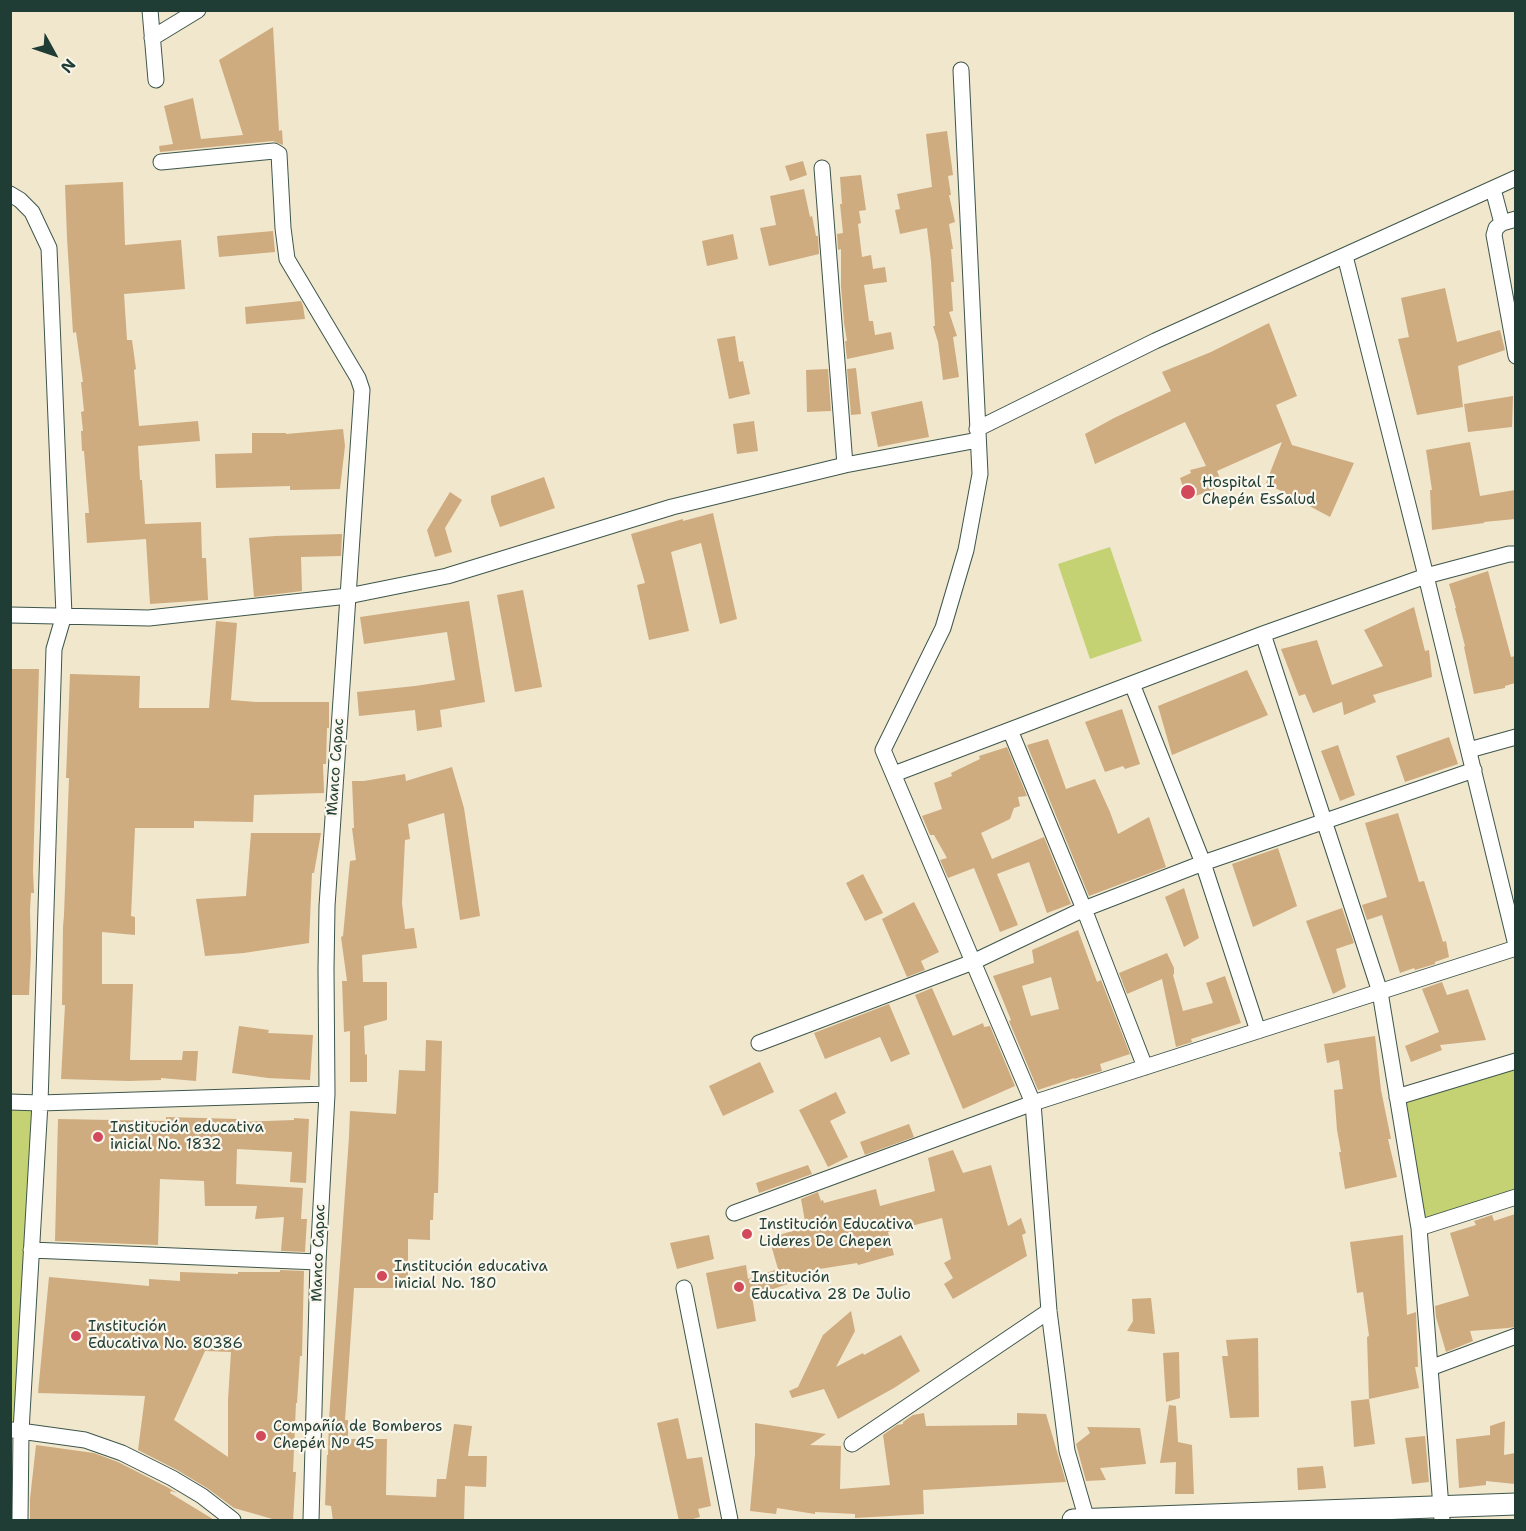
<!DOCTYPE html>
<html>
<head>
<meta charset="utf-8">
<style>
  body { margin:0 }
  #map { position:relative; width:1526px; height:1531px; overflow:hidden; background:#f0e7cc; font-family:"Shantell Sans",sans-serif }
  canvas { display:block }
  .frame { position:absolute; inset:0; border:12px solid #1f3d34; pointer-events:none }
  .north { position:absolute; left:24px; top:24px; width:60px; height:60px; -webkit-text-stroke:4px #fbf7ec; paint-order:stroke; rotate:130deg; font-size:16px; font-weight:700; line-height:24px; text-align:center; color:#1f3d34 }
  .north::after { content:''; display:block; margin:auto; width:21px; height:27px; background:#1f3d34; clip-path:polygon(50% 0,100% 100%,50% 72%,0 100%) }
</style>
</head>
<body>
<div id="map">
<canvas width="1526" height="1531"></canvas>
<div class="frame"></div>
<div class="north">N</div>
</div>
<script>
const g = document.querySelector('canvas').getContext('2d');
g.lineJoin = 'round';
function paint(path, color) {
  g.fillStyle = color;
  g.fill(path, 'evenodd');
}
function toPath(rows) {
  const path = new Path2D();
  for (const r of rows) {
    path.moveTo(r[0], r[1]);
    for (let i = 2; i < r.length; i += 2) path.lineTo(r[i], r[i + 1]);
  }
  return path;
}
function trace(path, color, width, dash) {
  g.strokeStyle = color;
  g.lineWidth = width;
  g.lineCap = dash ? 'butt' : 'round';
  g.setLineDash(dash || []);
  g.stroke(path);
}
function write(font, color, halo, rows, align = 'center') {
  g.font = font + ' "Shantell Sans",sans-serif';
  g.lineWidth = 4.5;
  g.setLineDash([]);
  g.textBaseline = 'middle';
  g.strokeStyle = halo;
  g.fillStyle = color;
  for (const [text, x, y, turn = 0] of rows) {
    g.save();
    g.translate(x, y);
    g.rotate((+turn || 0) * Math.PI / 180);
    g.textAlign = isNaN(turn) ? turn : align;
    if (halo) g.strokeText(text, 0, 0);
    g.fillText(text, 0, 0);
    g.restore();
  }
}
paint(toPath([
  [1110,547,1142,641,1090,659,1058,564],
  [1515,1061,1515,1197,1419,1228,1397,1097],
  [11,1102,40,1103,21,1431,11,1430]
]), '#c4d274');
paint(toPath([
  [273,27,279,131,282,130,283,145,273,141,160,152,159,146,173,144,164,106,193,98,201,139,243,135,219,60],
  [947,131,953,175,948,176,951,195,949,195,955,222,949,224,953,249,951,249,954,282,951,282,953,311,949,312,957,336,953,337,959,377,943,380,938,342,933,326,935,326,931,261,927,228,900,234,895,210,900,209,897,194,932,187,926,134],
  [803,161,807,175,790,181,785,166],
  [861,175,866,210,859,211,861,223,858,224,862,257,871,255,873,269,885,267,887,282,864,285,869,321,873,321,875,335,891,332,894,349,847,359,845,341,847,341,844,323,841,287,841,249,838,250,837,234,843,233,840,204,842,204,840,177],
  [123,182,125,245,181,240,185,289,124,294,127,340,132,340,136,369,134,370,139,426,198,421,200,441,138,446,140,480,142,480,145,524,201,522,202,558,206,558,208,600,150,604,146,539,87,543,85,513,89,513,84,451,82,451,81,431,83,431,81,412,84,411,81,382,83,382,76,332,73,333,67,238,65,185],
  [804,189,810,217,812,216,816,236,818,236,819,254,769,266,760,228,776,225,770,196],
  [273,231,275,252,219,257,217,236],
  [733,234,738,259,707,266,702,241],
  [1445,288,1457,342,1500,330,1505,350,1458,366,1463,407,1417,415,1398,339,1409,337,1401,298],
  [301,301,303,306,305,319,246,324,245,307],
  [1269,323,1297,396,1276,405,1292,445,1354,463,1330,517,1266,483,1282,442,1217,471,1223,486,1187,499,1180,478,1191,473,1190,470,1206,466,1185,422,1095,464,1085,434,1114,418,1171,391,1162,372,1211,352],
  [735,336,739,362,743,361,750,394,729,399,717,339],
  [856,368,861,414,851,415,847,369],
  [828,369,831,411,807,412,806,370],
  [1513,396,1512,427,1468,432,1464,404],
  [922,401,929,437,878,447,871,412],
  [754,421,758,451,737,454,733,424],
  [343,429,345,446,340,489,290,490,290,486,216,488,215,454,252,453,252,433,286,433,286,434],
  [1470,442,1480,496,1515,490,1515,519,1484,522,1484,523,1432,530,1430,490,1432,490,1426,450],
  [544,477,555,508,500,527,491,502,491,496],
  [450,492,462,500,445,528,452,552,435,557,427,530],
  [713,513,737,619,720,624,701,543,671,552,689,631,649,640,637,585,645,583,631,534,683,519,683,521],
  [342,534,341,556,301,557,302,591,254,597,249,538,275,536],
  [1488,571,1511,657,1515,656,1515,683,1505,686,1505,688,1474,694,1464,647,1465,646,1455,608,1456,608,1449,584],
  [523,590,542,687,515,692,497,595],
  [469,601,485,702,440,710,442,727,417,731,415,710,359,716,357,692,415,686,455,680,447,632,364,644,360,617],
  [1414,607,1425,651,1429,650,1432,677,1373,695,1376,702,1344,715,1342,702,1313,713,1305,694,1299,696,1281,649,1317,640,1332,685,1383,666,1364,630],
  [216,621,237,623,231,700,256,702,329,702,329,728,327,728,326,764,323,764,324,793,254,795,253,822,194,821,194,828,135,828,131,916,135,917,135,935,102,932,102,984,133,984,130,1060,182,1060,183,1051,198,1051,196,1081,161,1078,161,1080,129,1081,61,1079,65,1005,62,1005,63,927,64,915,69,778,66,778,70,674,140,676,139,708,209,708],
  [10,669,39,669,33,872,34,893,31,893,30,910,31,953,29,995,10,995],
  [1247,670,1268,715,1172,755,1158,706],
  [1122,709,1140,764,1125,769,1123,766,1105,772,1085,722],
  [1449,737,1458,764,1405,782,1396,756],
  [1048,739,1066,789,1095,779,1110,812,1118,834,1149,817,1166,867,1089,896,1027,745],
  [1338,745,1355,795,1340,801,1321,751],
  [1007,747,1027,796,1018,797,1020,806,1014,808,1010,819,981,833,992,859,1044,837,1071,904,1047,913,1029,862,997,874,1018,925,1000,932,974,868,948,878,940,860,947,858,934,835,930,835,922,816,942,809,934,783,952,776,951,773,980,759,979,756],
  [452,767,464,808,480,916,460,920,444,813,408,824,410,839,405,840,402,903,405,929,414,928,417,948,362,955,363,982,387,982,387,1020,364,1026,365,1055,367,1054,367,1082,350,1082,350,1031,344,1032,342,981,347,981,341,937,343,936,350,861,356,860,352,828,354,828,352,781,364,781,405,774,406,781],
  [1398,813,1419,882,1424,881,1443,942,1446,941,1449,957,1435,962,1435,964,1415,970,1414,968,1400,973,1382,915,1367,920,1362,905,1387,897,1365,823],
  [251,833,321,833,314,873,312,873,309,943,244,953,205,956,196,899,246,896],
  [1278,848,1297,906,1253,927,1232,864],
  [863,874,883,913,865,921,846,883],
  [1184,888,1199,938,1184,947,1165,897],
  [914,902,939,952,921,961,925,970,907,977,882,919],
  [1342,908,1354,943,1336,949,1346,987,1333,994,1306,921],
  [1078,930,1097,982,1101,980,1130,1054,1100,1064,1102,1071,1074,1079,1074,1078,1038,1090,1009,1021,1011,1020,993,976,1034,963,1032,950],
  [1051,977,1059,1009,1031,1016,1022,986],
  [1167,953,1174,968,1174,974,1173,975,1183,1011,1213,1003,1206,983,1225,976,1241,1023,1191,1039,1192,1042,1176,1047,1162,979,1127,994,1119,973],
  [1442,982,1447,995,1468,989,1486,1040,1440,1045,1442,1050,1411,1062,1405,1046,1439,1032,1422,989],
  [932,988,953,1036,983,1023,984,1027,990,1026,1015,1086,963,1109,915,995],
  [889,1004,910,1054,891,1062,880,1037,825,1059,814,1033],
  [239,1026,269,1030,268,1033,313,1035,310,1080,268,1078,232,1073],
  [1375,1036,1381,1090,1391,1139,1388,1139,1397,1177,1345,1189,1339,1152,1341,1152,1337,1130,1334,1090,1343,1089,1339,1060,1327,1063,1324,1044],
  [426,1040,442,1041,438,1193,434,1193,433,1220,430,1220,430,1240,408,1239,408,1288,354,1288,345,1420,348,1420,348,1439,387,1439,386,1495,436,1497,437,1479,446,1479,454,1424,472,1426,468,1456,487,1456,486,1487,465,1486,464,1521,333,1521,331,1506,325,1505,327,1455,328,1455,329,1419,349,1137,350,1111,396,1114,399,1070,425,1071],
  [760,1062,774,1092,723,1116,709,1086],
  [836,1092,846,1113,830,1121,848,1157,828,1167,799,1110],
  [166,1117,238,1119,238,1122,294,1120,294,1118,309,1119,306,1183,290,1182,292,1152,237,1149,236,1184,303,1188,301,1219,307,1219,305,1252,281,1251,284,1217,255,1219,257,1206,205,1206,204,1181,160,1179,158,1245,55,1241,58,1119,166,1121],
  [909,1124,914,1137,865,1155,860,1142],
  [953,1150,963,1173,991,1165,1008,1226,1021,1218,1026,1233,1022,1235,1027,1256,953,1299,944,1284,953,1278,944,1263,951,1259,942,1218,888,1232,894,1255,858,1265,857,1263,807,1271,809,1277,752,1296,756,1321,717,1329,706,1273,746,1265,748,1279,778,1269,769,1238,806,1227,801,1199,818,1192,821,1201,823,1200,824,1203,876,1189,880,1206,935,1191,928,1158],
  [808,1165,812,1174,759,1193,756,1183],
  [1515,1214,1515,1327,1508,1328,1470,1331,1473,1341,1446,1352,1436,1317,1435,1306,1469,1296,1450,1233,1476,1225,1474,1221,1492,1215,1494,1221],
  [709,1235,714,1259,677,1269,670,1243],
  [1403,1235,1407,1315,1416,1312,1418,1367,1415,1367,1419,1388,1369,1399,1367,1337,1369,1336,1363,1292,1357,1293,1350,1242],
  [280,1270,304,1271,302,1356,300,1356,297,1403,296,1403,293,1472,296,1472,293,1521,276,1520,234,1508,207,1488,177,1470,138,1450,145,1396,38,1393,49,1277,149,1286,149,1279,180,1281,180,1272,238,1274,238,1272,280,1272],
  [205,1351,231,1352,228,1400,228,1457,174,1420],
  [1151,1298,1155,1334,1127,1331,1133,1321,1132,1299],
  [851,1311,855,1331,836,1367,863,1353,864,1355,901,1335,920,1371,894,1388,838,1419,824,1389,792,1398,789,1391,798,1387,823,1335],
  [1258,1338,1259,1417,1230,1418,1222,1356,1228,1356,1226,1340],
  [1179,1352,1180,1398,1166,1402,1163,1353],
  [1369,1399,1375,1444,1354,1447,1351,1401],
  [1169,1405,1176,1406,1178,1442,1192,1445,1194,1494,1175,1494,1176,1462,1160,1463],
  [924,1413,926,1426,1017,1425,1017,1413,1046,1414,1066,1482,923,1490,924,1514,855,1518,855,1514,815,1512,815,1514,777,1508,776,1514,750,1511,755,1454,755,1423,826,1434,810,1445,841,1446,840,1489,890,1485,883,1435,897,1425,903,1424,903,1422,913,1415],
  [678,1418,687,1459,702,1457,711,1506,698,1509,700,1517,686,1521,679,1521,657,1423],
  [1505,1421,1504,1455,1515,1453,1515,1484,1486,1481,1486,1485,1459,1488,1456,1439,1490,1435,1490,1426],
  [1087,1427,1140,1428,1146,1464,1100,1468,1106,1480,1086,1481,1076,1444,1090,1433],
  [1425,1436,1429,1482,1412,1484,1405,1438],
  [36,1445,94,1453,118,1462,167,1487,177,1493,171,1491,170,1493,216,1521,30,1521,30,1499],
  [1323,1466,1326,1488,1298,1490,1297,1468]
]), '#cfab80');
const street = toPath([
  [150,10,156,80],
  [152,38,198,10],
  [961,70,980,474,966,550,943,628,883,750,1033,1103,1049,1311,1067,1451,1087,1520],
  [161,162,274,151,279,154,283,228,287,259,358,378,362,390,327,906,326,969,327,1094,318,1262,311,1520],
  [822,168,845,465],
  [1493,189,1502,223],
  [10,194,20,200,32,212,49,248,64,615,54,649,40,1103,21,1431,20,1520],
  [1516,219,1502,223,1496,228,1494,235,1516,356],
  [1345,256,1426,576,1516,945],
  [977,429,1155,341,1516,178],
  [10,615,149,618,348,596,447,576,672,507,845,465,978,440],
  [1263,634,1380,992,1419,1228,1442,1520],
  [1132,684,1203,863,1258,1031],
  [1010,730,1084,909,1145,1067],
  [1469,750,1516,737],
  [894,774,1263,634,1426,576,1509,554,1516,554],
  [759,1043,973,962,1084,909,1203,863,1474,770],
  [1397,1097,1516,1061],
  [10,1102,40,1103,327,1094],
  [734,1213,1033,1103,1516,948],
  [1419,1228,1516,1197],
  [31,1250,318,1262],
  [684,1288,730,1520],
  [1430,1368,1516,1336],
  [13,1430,85,1440,122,1453,172,1478,202,1496,233,1520],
  [852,1444,1049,1311]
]);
const secondary = toPath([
  [1073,1520,1516,1504]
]);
trace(street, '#3e564b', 17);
trace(secondary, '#3e564b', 23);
trace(street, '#fff', 15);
trace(secondary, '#fff', 21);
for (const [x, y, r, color] of [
  [1188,492,8,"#d1495b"],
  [98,1137,6,"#d1495b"],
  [747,1234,6,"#d1495b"],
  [382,1276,6,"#d1495b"],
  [739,1287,6,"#d1495b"],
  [76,1336,6,"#d1495b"],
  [261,1436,6,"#d1495b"]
]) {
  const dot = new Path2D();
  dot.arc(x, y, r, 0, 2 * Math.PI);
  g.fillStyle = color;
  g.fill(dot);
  trace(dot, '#fbf7ec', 2);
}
write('15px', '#1f3d34', '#fbf7ec', [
  ["Hospital I",1202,483],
  ["Chepén EsSalud",1202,500],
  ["Institución educativa",110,1128],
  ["inicial No. 1832",110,1145],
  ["Institución Educativa",759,1225],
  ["Lideres De Chepen",759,1242],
  ["Institución educativa",394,1267],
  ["inicial No. 180",394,1284],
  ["Institución",751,1278],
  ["Educativa 28 De Julio",751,1295],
  ["Institución",88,1327],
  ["Educativa No. 80386",88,1344],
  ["Compañía de Bomberos",273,1427],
  ["Chepén Nº 45",273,1444]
], 'left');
write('15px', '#1f3d34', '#fbf7ec', [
  ["Manco Capac",336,767,-86],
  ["Manco Capac",319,1253,-88]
]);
</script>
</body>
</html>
